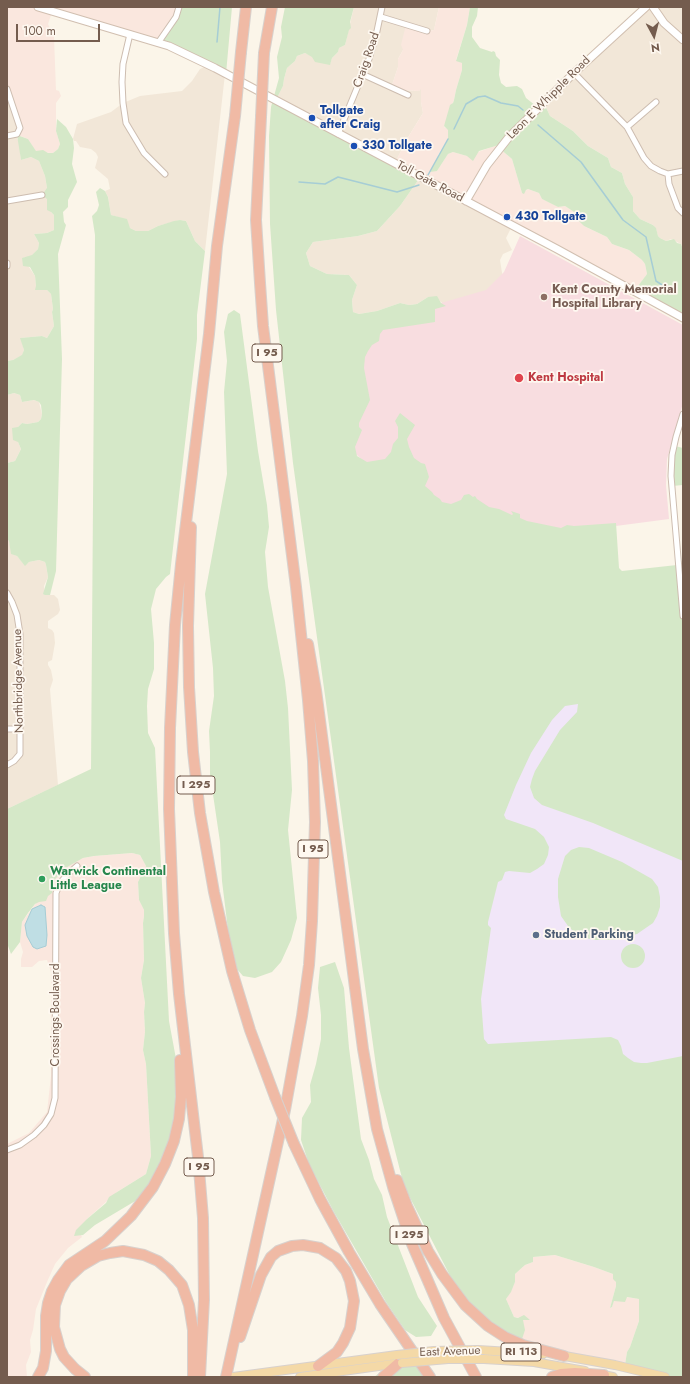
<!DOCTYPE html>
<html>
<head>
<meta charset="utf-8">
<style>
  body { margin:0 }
  #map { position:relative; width:690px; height:1384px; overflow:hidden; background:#fbf5e9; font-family:Jost,sans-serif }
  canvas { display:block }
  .frame { position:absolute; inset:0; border:8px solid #745c4e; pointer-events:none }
  .north { position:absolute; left:634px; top:16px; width:40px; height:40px; -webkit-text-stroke:3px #fef8f0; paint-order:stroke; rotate:173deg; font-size:11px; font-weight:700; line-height:16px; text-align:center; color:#745c4e }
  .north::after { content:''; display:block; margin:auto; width:14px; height:18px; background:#745c4e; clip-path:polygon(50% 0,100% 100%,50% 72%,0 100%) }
  .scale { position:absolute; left:16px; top:24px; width:84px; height:18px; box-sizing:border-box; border:2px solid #745c4e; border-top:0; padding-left:5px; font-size:12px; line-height:14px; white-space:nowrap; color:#745c4e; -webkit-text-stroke:3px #fef8f0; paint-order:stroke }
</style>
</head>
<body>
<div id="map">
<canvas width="690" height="1384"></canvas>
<div class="frame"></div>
<div class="north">N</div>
<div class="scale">100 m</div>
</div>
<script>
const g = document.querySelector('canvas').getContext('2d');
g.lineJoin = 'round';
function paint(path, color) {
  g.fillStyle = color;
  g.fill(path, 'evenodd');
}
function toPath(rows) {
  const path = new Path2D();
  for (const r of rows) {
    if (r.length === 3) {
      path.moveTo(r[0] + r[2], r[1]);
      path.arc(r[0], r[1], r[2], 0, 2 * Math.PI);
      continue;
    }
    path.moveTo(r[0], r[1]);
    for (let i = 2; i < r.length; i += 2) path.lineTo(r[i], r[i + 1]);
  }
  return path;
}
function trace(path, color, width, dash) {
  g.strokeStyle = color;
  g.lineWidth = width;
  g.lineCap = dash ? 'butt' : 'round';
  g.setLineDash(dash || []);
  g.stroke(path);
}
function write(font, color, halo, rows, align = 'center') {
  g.font = font + ' Jost,sans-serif';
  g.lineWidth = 3.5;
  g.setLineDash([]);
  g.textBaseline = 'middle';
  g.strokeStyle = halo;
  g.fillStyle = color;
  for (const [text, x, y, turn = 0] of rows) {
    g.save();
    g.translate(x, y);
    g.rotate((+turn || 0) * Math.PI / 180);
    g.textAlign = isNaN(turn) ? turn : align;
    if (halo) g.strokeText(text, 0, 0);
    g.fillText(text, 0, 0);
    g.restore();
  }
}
paint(toPath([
  [354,7,439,7,434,30,427,31,403,50,398,59,398,67,392,85,402,90,419,91,421,88,421,102,423,113,407,139,395,163,276,100,283,86,284,79,287,68,295,61,297,56,305,53,330,64,332,58,338,52,339,48,345,45],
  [645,7,683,7,683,249,681,244,671,239,666,241,660,238,658,236,656,229,653,225,640,219,633,211,633,197,625,184,622,173,611,167,608,158,588,146,573,131,550,116,543,101],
  [206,66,225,74,205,251,195,241,186,221,180,220,158,226,148,231,136,231,130,228,123,219,111,215,108,197,105,191,110,189,108,179,95,168,98,157,96,153,91,149,80,147,76,141,74,141,73,139,77,124,111,112,123,103,140,96,182,91,192,81,200,69],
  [7,94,16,119,17,129,15,134,19,142,21,160,31,157,39,161,45,176,47,188,47,199,51,212,54,215,54,230,47,233,34,234,39,243,38,249,32,256,23,258,35,276,36,286,47,290,51,294,53,309,52,312,54,326,47,338,42,336,21,338,24,350,22,356,13,360,7,361],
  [419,179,512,226,506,238,512,250,503,254,500,260,503,279,502,285,446,306,436,298,428,297,417,304,409,305,400,303,377,311,359,314,353,312,352,300,357,285,349,275,327,274,310,266,306,253,313,242,358,236,377,231,400,206],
  [14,393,20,395,22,402,34,400,39,402,42,414,41,419,38,422,27,424,22,423,18,427,18,442,21,449,15,461,7,463,7,395],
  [7,539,9,541,12,554,17,556,25,565,29,562,39,560,45,562,46,565,48,577,44,586,45,595,54,595,58,599,60,610,58,614,48,621,48,628,52,630,54,633,55,643,52,660,48,662,48,665,51,670,53,680,50,689,58,785,7,809]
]), '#f2e7d8');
paint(toPath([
  [7,7,179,7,158,42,52,12,48,24,54,37,56,90,59,91,61,96,56,103,56,131,60,144,58,149,53,153,36,152,28,139,15,134,17,129,16,119,7,94],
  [439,7,470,7,467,25,456,60,462,63,462,70,456,90,454,100,444,127,448,129,448,139,438,155,437,171,448,154,453,152,467,156,503,143,499,148,512,159,522,193,528,189,539,193,542,199,558,207,565,206,577,214,584,226,607,237,612,244,629,250,642,260,645,264,647,274,635,290,395,163,407,139,423,113,421,102,421,89,419,91,402,90,392,85,398,67,398,59,403,50,401,45,406,25,427,31,434,30],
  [132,853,140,855,146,866,138,882,139,900,144,910,144,916,143,923,144,960,141,978,145,1003,144,1012,145,1032,143,1050,146,1064,151,1156,146,1174,117,1192,87,1219,81,1235,82,1237,68,1248,55,1264,47,1282,36,1309,33,1330,30,1340,31,1352,26,1365,27,1377,7,1377,7,1144,29,1133,47,1112,51,1076,51,972,47,960,39,961,32,967,21,967,21,959,23,952,20,942,22,922,56,876,66,866,83,858,94,856],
  [555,1255,594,1267,613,1274,616,1282,616,1286,610,1308,612,1307,614,1301,626,1297,639,1299,639,1321,630,1347,627,1352,625,1365,582,1357,521,1342,522,1320,530,1320,514,1317,506,1299,511,1291,515,1282,515,1274,525,1265,533,1262,533,1257]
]), '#fae7de');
paint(toPath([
  [683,650,683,1060,647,1067,483,1045,477,999,500,788,544,715]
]), '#f1e6f8');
paint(toPath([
  [520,236,683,325,683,403,667,459,666,485,669,519,555,534,475,521,369,466,348,447,356,353,382,320,486,290,504,272]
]), '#f8dde0');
paint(toPath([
  [179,7,232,7,226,74,161,40],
  [285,7,354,7,350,22,351,28,349,30,345,45,339,48,338,52,332,58,330,65,315,62,312,57,305,53,297,56,295,61,287,68,284,79,283,86,276,100,419,179,400,206,377,231,358,236,313,242,306,253,310,266,327,274,349,275,357,285,352,300,353,312,359,314,377,311,400,303,409,305,417,304,428,297,437,296,441,303,446,306,435,309,435,322,383,330,380,334,379,341,372,345,368,351,365,357,364,368,370,400,359,423,359,427,362,430,355,447,357,456,367,462,385,459,391,452,393,444,398,438,398,427,395,421,400,413,415,425,407,439,409,447,414,458,421,463,425,464,429,477,425,486,432,492,434,495,440,499,442,502,451,504,461,500,464,495,469,494,473,497,475,496,477,499,489,507,499,509,512,515,513,514,511,511,520,514,520,518,527,521,561,528,567,525,574,526,616,523,619,568,622,571,677,565,678,562,683,561,683,861,593,823,542,805,534,798,530,787,532,779,535,771,560,730,577,712,578,704,565,706,552,720,531,753,516,785,504,815,506,819,535,829,544,837,549,847,548,855,544,864,537,869,530,873,509,871,505,872,502,880,498,882,488,922,488,925,491,928,481,999,484,1039,488,1044,611,1037,618,1040,621,1046,623,1054,628,1058,634,1062,641,1063,647,1063,683,1056,683,1377,671,1377,625,1365,627,1352,630,1347,639,1321,639,1299,627,1297,625,1302,614,1301,612,1307,610,1308,616,1286,616,1282,613,1279,613,1274,594,1267,555,1255,533,1257,533,1262,525,1265,515,1274,515,1282,511,1292,506,1299,514,1317,518,1318,524,1315,530,1320,523,1320,525,1330,521,1342,508,1337,463,1301,404,1186,379,1088,293,463,276,310,270,224,269,136,271,107,279,78,277,57,282,37,281,27],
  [470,7,478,7,477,16,472,27,472,37,480,48,492,52,493,51,495,52,496,56,500,60,499,75,501,83,506,87,517,86,522,89,526,98,536,106,543,101,550,116,573,131,588,146,608,158,611,167,622,173,625,184,633,197,633,211,640,219,653,225,656,228,658,236,660,238,666,241,674,239,677,243,681,244,683,249,683,315,635,290,647,274,645,264,642,260,629,250,612,244,607,237,584,226,577,219,577,214,565,206,558,207,542,199,539,193,528,189,526,190,524,194,522,193,512,159,499,148,502,144,479,151,473,161,467,156,453,152,448,154,437,171,430,172,448,139,448,130,444,126,450,105,453,103,454,100,456,90,462,70,462,63,456,61,467,25],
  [57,119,66,127,73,139,74,148,72,164,77,182,68,200,68,207,63,212,64,222,66,225,58,254,62,359,56,571,50,595,45,595,43,594,48,577,46,565,45,562,39,560,29,562,25,566,17,556,11,554,9,541,7,539,7,463,15,461,21,449,18,442,13,440,12,428,18,427,22,423,27,424,38,422,41,419,42,414,41,405,39,402,34,400,22,402,20,395,14,393,7,395,7,361,13,360,22,355,24,350,20,338,42,336,47,338,54,326,52,312,53,309,51,294,47,290,35,290,36,286,35,276,30,267,23,266,22,258,32,255,38,249,39,243,34,234,47,233,54,230,54,215,51,212,47,210,47,199,42,195,47,188,45,176,39,161,31,157,21,160,17,135,28,139,36,151,43,150,48,153,53,153,58,149,60,144,56,131],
  [100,188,105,191,108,197,111,215,127,219,130,228,136,231,148,231,158,226,174,221,180,220,186,221,195,241,205,251,197,315,197,339,170,574,166,577,156,589,151,609,154,643,154,669,148,689,147,706,148,733,155,748,169,1021,179,1075,175,1131,147,1194,95,1225,83,1235,74,1236,76,1230,87,1219,106,1203,109,1197,146,1174,151,1156,146,1064,143,1050,145,1032,144,1012,145,1003,141,978,144,960,143,923,144,916,144,910,139,900,138,882,146,866,140,855,132,853,94,856,83,858,67,867,55,879,52,893,48,896,46,901,39,902,35,904,28,913,22,922,20,942,11,954,7,943,7,809,91,769,95,235,92,216,97,211,99,205,96,192],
  [234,310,240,314,258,451,267,505,269,527,265,552,268,587,285,681,288,708,292,790,288,830,297,918,291,940,281,962,272,972,255,978,243,976,237,969,234,956,229,938,222,881,220,842,210,774,210,752,209,731,214,696,213,668,205,594,227,474,224,392,227,361,224,332,228,314],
  [675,446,683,448,683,485,672,486,672,464],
  [579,847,589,848,622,862,652,879,658,887,660,897,660,907,657,916,653,923,637,934,611,940,596,940,585,938,576,934,568,926,561,916,558,897,558,879,565,856,571,850],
  [633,956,12],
  [335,962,344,988,349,1048,361,1139,369,1160,374,1179,382,1195,387,1217,418,1297,437,1326,431,1336,416,1337,405,1330,386,1302,334,1212,309,1164,301,1140,302,1118,311,1102,310,1085,316,1064,321,1039,321,1015,318,988,320,967],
  [413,1361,429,1377,374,1377,382,1371]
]), '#d5e8c8');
const water = toPath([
  [41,905,45,907,47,935,46,946,37,949,33,947,27,936,25,925,32,909,41,905]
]);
paint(water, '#bfdee4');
trace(water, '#a6cdd5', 1);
trace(toPath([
  [217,42,220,7],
  [538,125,581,162,623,220,646,237,656,281,673,292],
  [454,129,466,104,478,97,485,96,501,103,518,106,523,110],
  [428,175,448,139],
  [299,182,325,184,338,177,397,192,419,185]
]), '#a6cdd5', 1.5);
const street = toPath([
  [381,17,427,31],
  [130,34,123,64,122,82,123,103,126,123,144,153,165,174],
  [158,43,176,17,179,7],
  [574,73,627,127,644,158,651,166,660,171,668,174,683,171],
  [362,74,408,95],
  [7,89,20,128,17,134,7,136],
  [627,127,656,102],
  [338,134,369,59,377,31,382,7],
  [668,174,669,184,678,208,683,213],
  [7,201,42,195],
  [7,263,7,266],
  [683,414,676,437,672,455,671,476,683,616],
  [7,593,12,602,17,615,20,634,20,754,14,761,7,765],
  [7,729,20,729],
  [7,1150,20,1145,34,1135,44,1125,51,1114,55,1098,56,893,60,883,68,874,77,866]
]);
const secondary = toPath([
  [38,7,169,46,215,68,557,249,683,318],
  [653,7,664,23,683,40],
  [466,201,487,165,509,137,574,73,646,7]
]);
const primary = toPath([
  [478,1350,543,1354],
  [559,1355,615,1365,665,1377],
  [484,1359,534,1362,585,1371],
  [598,1374,613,1377],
  [233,1377,397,1355],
  [300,1377,400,1363]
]);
const highway = toPath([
  [241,52,246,7],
  [264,53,272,7],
  [191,527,188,626,189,687,193,752,200,813,214,892,232,971,250,1030,275,1097],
  [308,644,316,690,363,1049,377,1129,393,1187,412,1244,444,1318,476,1377],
  [294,1144,320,1199,349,1252,380,1304,430,1377],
  [397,1180,407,1206,428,1251,442,1274,465,1305,488,1326,505,1337,523,1345,564,1356],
  [240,1337,261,1275,271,1257,278,1251,292,1246,303,1245,320,1248,336,1258,346,1271,350,1281,354,1301,350,1328,343,1343,337,1352,318,1366],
  [38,1377,43,1368,46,1351,46,1316,48,1303,52,1291,58,1280,69,1265,105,1241,131,1216,153,1187,165,1164,174,1141,179,1119,181,1097,180,1060],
  [85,1377,75,1369,64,1357,60,1349,54,1327,55,1305,60,1291,67,1279,81,1266,98,1256,110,1253,123,1251,144,1255,158,1261,169,1270,182,1285,189,1305,193,1330,193,1377],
  [200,1377,204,1300,203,1218,198,1157,179,994,174,933,169,809,170,728,175,625,181,564,209,334,217,246,235,116],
  [226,1377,285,1110,302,1016,309,965,312,921,315,822,313,761,308,700,296,587,263,326,260,283,256,220,261,117],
  [383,1377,399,1363],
  [552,1377,561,1374,575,1373,604,1375]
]);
trace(street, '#cdbdb0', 7);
trace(secondary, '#d1bfb0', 9);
trace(primary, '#d8d1cd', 10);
trace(highway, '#d8d1cd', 12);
trace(street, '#fff', 5);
trace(secondary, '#fff', 7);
trace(primary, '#f4d9a7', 8);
trace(highway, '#f0baa5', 10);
const primaryBridge = toPath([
  [397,1355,434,1351,478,1350],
  [402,1363,448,1359,484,1359]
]);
const highwayBridge = toPath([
  [235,116,241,52],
  [261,117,264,53],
  [275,1097,294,1144]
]);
trace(primaryBridge, '#d8d1cd', 10, []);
trace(highwayBridge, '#d8d1cd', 12, []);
trace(primaryBridge, '#f4d9a7', 8);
trace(highwayBridge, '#f0baa5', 10);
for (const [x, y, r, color] of [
  [312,118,4,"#1a4fb4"],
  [354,146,4,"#1a4fb4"],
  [507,217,4,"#1a4fb4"],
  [544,297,4,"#8d6e63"],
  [519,378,5,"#e0444e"],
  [42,879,4,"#2e9e5b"],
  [536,935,4,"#5c6f8a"]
]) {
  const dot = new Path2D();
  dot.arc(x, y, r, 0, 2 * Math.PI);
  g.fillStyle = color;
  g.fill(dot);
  trace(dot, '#fef8f0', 1.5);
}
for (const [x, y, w] of [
  [267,353,30],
  [196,785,38],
  [313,849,30],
  [199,1167,30],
  [409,1235,38],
  [521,1352,40]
]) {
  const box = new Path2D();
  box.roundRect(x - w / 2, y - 9, w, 18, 3);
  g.fillStyle = '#fef8f0';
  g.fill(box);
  trace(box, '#745c4e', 1);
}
write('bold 11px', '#745c4e', null, [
  ["I 95",267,353],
  ["I 295",196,785],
  ["I 95",313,849],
  ["I 95",199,1167],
  ["I 295",409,1235],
  ["RI 113",521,1352]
]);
write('12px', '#745c4e', '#fef8f0', [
  ["Craig Road",367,60,-71],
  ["Leon E Whipple Road",549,98,-45],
  ["Toll Gate Road",430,182,28],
  ["Northbridge Avenue",19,681,-91],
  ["Crossings Boulavard",56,1015,-90],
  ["East Avenue",450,1352,-2]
]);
write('bold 12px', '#164399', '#fef8f0', [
  ["Tollgate",320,111],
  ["after Craig",320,125],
  ["330 Tollgate",362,146],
  ["430 Tollgate",515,217]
], 'left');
write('bold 12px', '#785e54', '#fef8f0', [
  ["Kent County Memorial",552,290],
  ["Hospital Library",552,304]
], 'left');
write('bold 12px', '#be3a42', '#fef8f0', [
  ["Kent Hospital",528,378]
], 'left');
write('bold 12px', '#27864d', '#fef8f0', [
  ["Warwick Continental",50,872],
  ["Little League",50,886]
], 'left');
write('bold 12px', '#4e5e75', '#fef8f0', [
  ["Student Parking",544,935]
], 'left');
</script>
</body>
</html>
